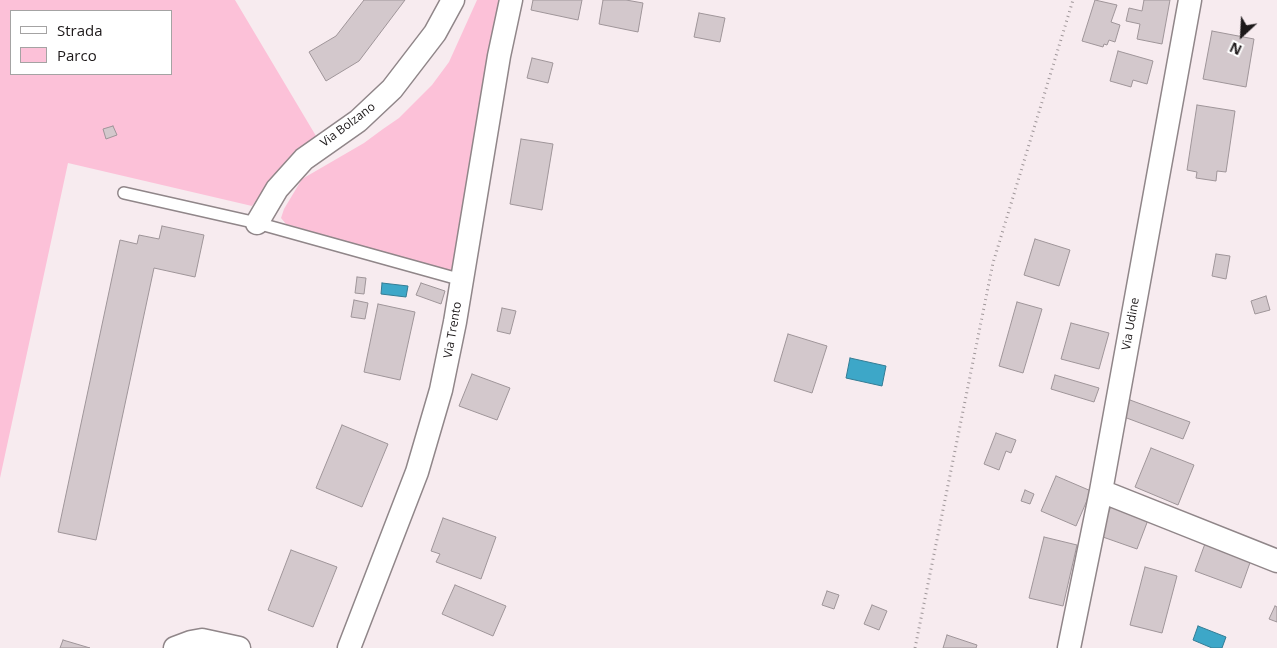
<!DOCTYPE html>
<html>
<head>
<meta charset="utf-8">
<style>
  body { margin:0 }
  #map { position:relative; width:1277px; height:648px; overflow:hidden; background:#f7ebef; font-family:"Open Sans",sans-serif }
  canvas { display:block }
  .legend { position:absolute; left:10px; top:10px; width:162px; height:65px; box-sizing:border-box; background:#fff; border:1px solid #a4a3a3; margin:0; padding:6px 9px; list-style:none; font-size:15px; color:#1c1819 }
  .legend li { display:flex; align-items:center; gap:10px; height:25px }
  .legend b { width:25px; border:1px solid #a4a3a3 }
  .north { position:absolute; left:1217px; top:10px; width:50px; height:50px; -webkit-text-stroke:4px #fff; paint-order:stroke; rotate:205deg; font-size:14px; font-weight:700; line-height:20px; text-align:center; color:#1c1819 }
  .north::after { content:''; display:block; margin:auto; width:18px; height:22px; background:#1c1819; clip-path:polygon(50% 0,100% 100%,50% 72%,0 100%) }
</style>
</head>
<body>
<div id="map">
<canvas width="1277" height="648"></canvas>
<ul class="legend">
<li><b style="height:6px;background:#fff"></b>Strada</li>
<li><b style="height:14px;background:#fcc1d8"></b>Parco</li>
</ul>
<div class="north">N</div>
</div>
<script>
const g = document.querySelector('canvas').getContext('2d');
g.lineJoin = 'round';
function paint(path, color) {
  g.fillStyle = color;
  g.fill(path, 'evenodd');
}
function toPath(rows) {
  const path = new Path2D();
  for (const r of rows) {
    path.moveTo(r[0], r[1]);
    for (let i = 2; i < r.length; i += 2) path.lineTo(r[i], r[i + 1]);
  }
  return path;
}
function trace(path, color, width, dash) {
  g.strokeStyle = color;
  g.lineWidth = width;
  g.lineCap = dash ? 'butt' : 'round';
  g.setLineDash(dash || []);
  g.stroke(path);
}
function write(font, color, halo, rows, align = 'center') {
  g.font = font + ' "Open Sans",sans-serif';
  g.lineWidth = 4.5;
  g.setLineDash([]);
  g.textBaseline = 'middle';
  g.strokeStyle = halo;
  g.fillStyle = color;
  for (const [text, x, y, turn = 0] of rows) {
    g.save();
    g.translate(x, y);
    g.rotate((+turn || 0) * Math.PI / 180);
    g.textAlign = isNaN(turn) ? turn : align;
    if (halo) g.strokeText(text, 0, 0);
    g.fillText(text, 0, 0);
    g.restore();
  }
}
paint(toPath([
  [0,0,235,0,316,136,269,183,252,206,68,163,0,478],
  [11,11,171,11,171,74,11,74],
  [477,0,500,0,453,272,286,224,281,218,284,209,302,179,364,143,383,129,399,118,432,85,449,62]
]), '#fcc1d8');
const water = toPath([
  [382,283,408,286,406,297,381,294,382,283],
  [850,358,886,366,882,386,846,378,850,358],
  [1198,626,1226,637,1222,648,1212,648,1193,640,1198,626]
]);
paint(water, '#3da7c8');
trace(water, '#337c94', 1);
const building = toPath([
  [364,0,405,0,359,61,326,81,309,52,336,36,364,0],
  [533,0,582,0,578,20,531,10,533,0],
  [603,0,626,0,643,3,638,32,599,24,603,0],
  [1095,0,1117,5,1111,22,1120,25,1115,42,1109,40,1107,45,1104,44,1103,47,1082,41,1095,0],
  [1144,0,1170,0,1162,44,1137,39,1140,24,1126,21,1129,8,1142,11,1144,0],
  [699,13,725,18,720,42,694,37,699,13],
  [1212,31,1254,39,1246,87,1203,79,1212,31],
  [1118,51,1153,61,1147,84,1133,80,1131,87,1110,81,1118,51],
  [532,58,553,63,548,83,527,78,532,58],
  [1197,105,1235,111,1226,172,1217,171,1216,181,1196,178,1197,172,1187,170,1197,105],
  [113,126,117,135,106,139,103,129,113,126],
  [521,139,553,144,542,210,510,204,521,139],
  [162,226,204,235,195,277,154,268,96,540,58,532,120,240,137,244,139,235,159,239,162,226],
  [1035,239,1070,250,1059,286,1024,275,1035,239],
  [1216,254,1230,256,1226,279,1212,276,1216,254],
  [357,277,366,278,364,294,355,293,357,277],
  [421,283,445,291,441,304,416,295,421,283],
  [1266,296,1270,310,1255,314,1251,301,1266,296],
  [354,300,368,303,365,319,351,317,354,300],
  [1017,302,1042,309,1023,373,999,366,1017,302],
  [378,304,415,312,400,380,364,372,378,304],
  [502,308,516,311,510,334,497,331,502,308],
  [1071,323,1109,333,1099,369,1061,359,1071,323],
  [788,334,827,346,812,393,774,381,788,334],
  [472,374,510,388,497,420,459,406,472,374],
  [1055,375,1099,388,1094,402,1051,389,1055,375],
  [1130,400,1190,422,1183,439,1124,417,1130,400],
  [342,425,388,444,362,507,316,488,342,425],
  [996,433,1016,440,1011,453,1006,451,999,470,984,464,996,433],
  [1151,448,1194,465,1178,505,1135,487,1151,448],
  [1056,476,1091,491,1076,526,1041,511,1056,476],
  [1025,490,1034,494,1030,504,1021,501,1025,490],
  [1111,506,1148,520,1137,549,1100,536,1111,506],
  [443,518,496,537,481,579,436,562,440,554,431,551,443,518],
  [1044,537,1077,545,1063,606,1029,598,1044,537],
  [1206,541,1252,557,1241,588,1195,571,1206,541],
  [291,550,337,567,313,627,268,610,291,550],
  [1145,567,1177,576,1162,633,1130,625,1145,567],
  [455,585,506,606,493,636,442,614,455,585],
  [827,591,839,595,834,609,822,605,827,591],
  [872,605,887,611,879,630,864,624,872,605],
  [1275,606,1277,607,1277,622,1269,619,1275,606],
  [947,635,977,645,976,648,943,648,947,635],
  [63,640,90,648,60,648,63,640]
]);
paint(building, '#d3c8cc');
trace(building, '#9f9599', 1);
const service = toPath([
  [124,193,257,223,462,280]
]);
const minor = toPath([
  [257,223,277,189,304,159,358,121,392,89,435,33,453,0],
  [1101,491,1277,561],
  [175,648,191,642,202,640,239,648],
  [349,648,417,472,441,390,455,322,499,56,511,0],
  [1069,648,1101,491,1190,0]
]);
trace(service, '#908689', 14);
trace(minor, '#908689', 25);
trace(toPath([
  [915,648,993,263,1073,0]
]), '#9f9699', 3, [1, 4]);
trace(service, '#fff', 11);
trace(minor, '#fff', 22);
write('12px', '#1c1819', '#fff', [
  ["Via Bolzano",348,125,-37],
  ["Via Udine",1131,324,-80],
  ["Via Trento",453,330,-80]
]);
</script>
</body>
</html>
